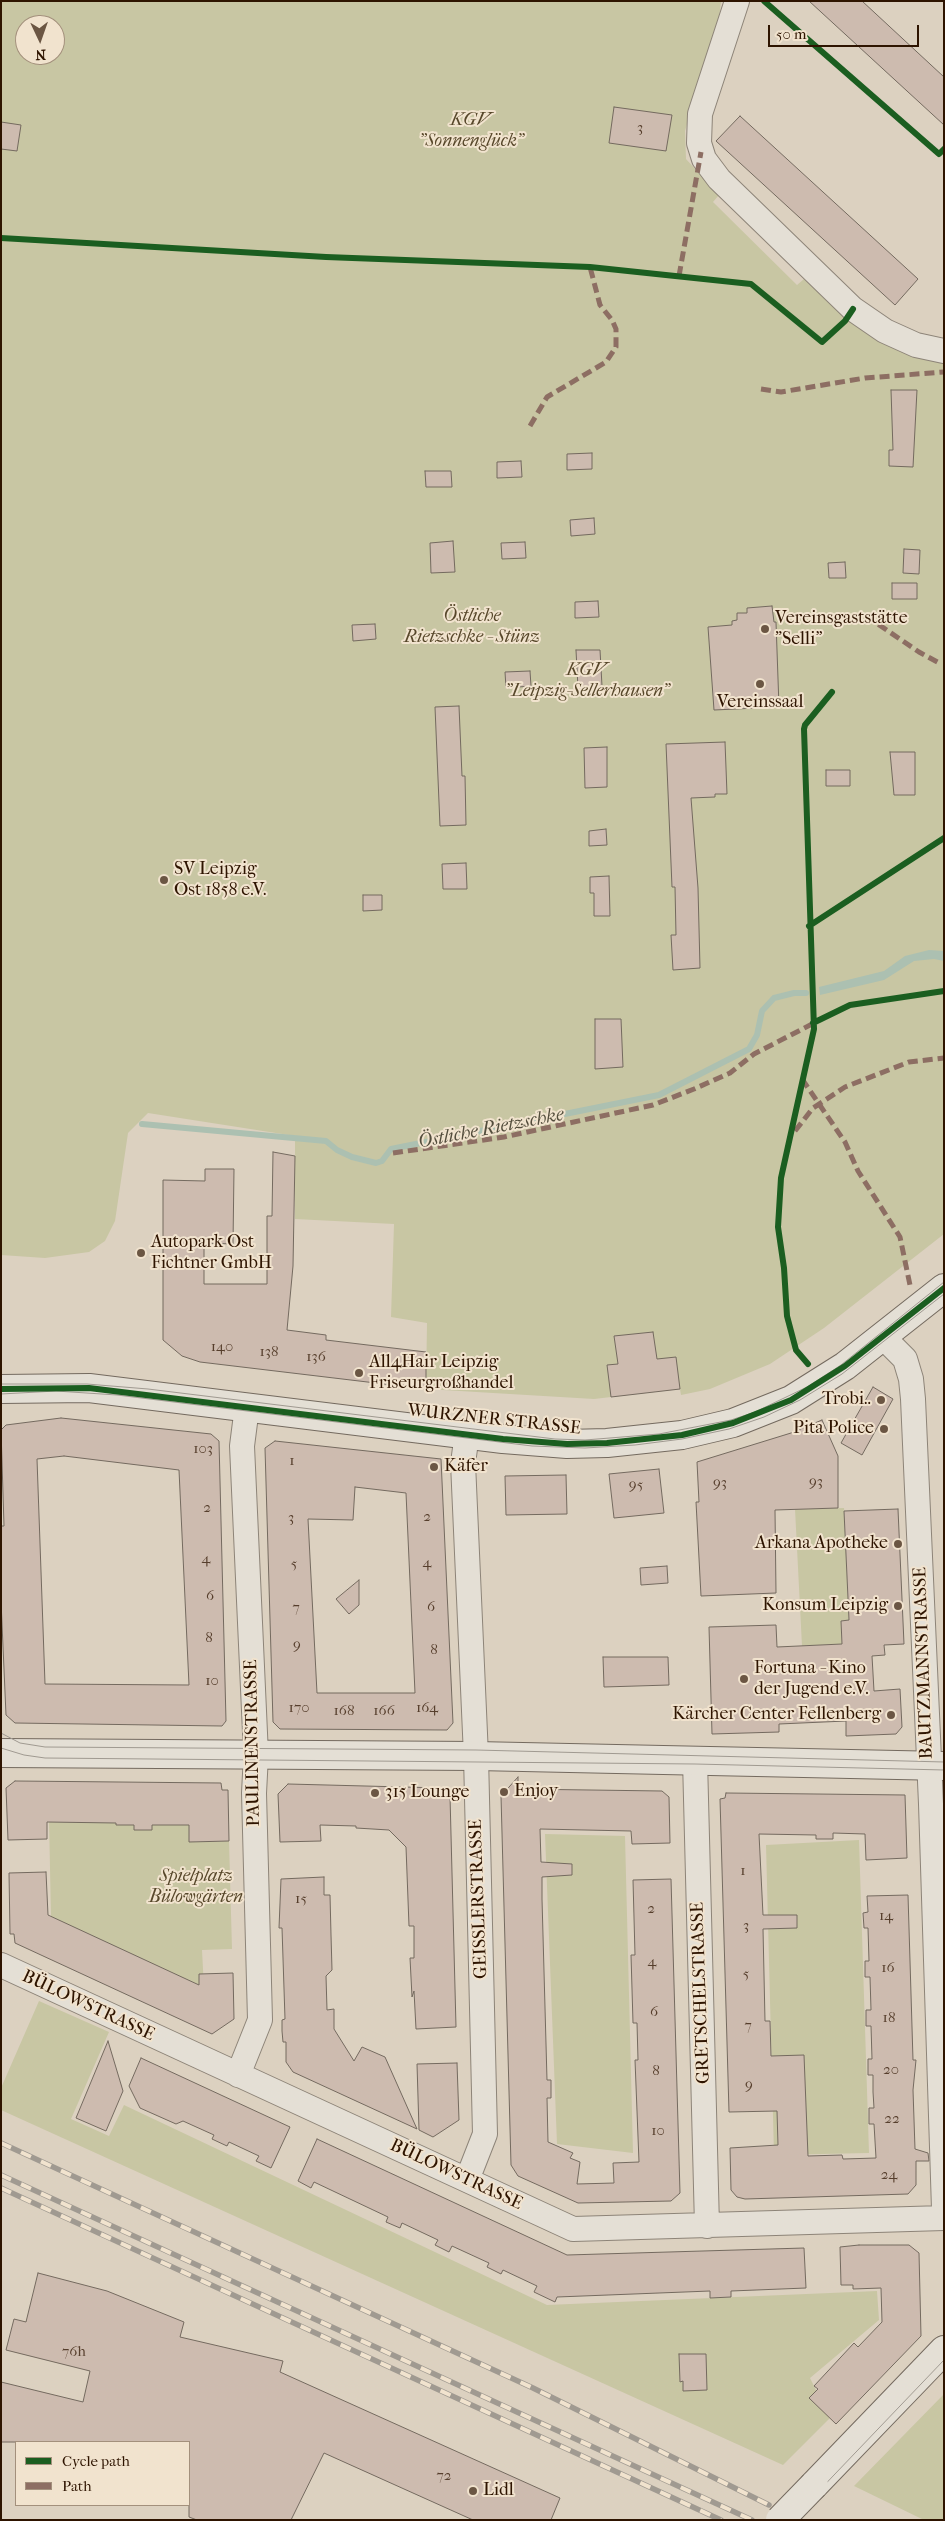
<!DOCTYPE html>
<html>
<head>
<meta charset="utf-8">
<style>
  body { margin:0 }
  #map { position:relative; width:945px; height:2521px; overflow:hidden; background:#dcd1c0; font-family:"IM FELL French Canon",serif }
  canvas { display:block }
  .frame { position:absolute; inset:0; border:2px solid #2e1400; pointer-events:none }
  .legend { position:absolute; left:15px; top:2441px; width:175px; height:65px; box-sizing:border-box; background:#f1e3ce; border:1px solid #a3907c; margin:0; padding:6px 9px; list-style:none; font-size:15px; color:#2e1400 }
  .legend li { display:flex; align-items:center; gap:10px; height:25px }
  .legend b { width:25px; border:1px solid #a3907c }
  .north { position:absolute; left:15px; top:15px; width:50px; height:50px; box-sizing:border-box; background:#f1e3ce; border:1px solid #a3907c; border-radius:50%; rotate:177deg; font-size:14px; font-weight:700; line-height:20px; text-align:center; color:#2e1400 }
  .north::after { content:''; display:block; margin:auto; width:18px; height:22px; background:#6b5643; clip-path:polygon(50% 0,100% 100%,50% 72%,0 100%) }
  .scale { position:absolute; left:768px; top:25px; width:151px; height:22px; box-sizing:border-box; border:2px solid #2e1400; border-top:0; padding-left:6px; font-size:15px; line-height:18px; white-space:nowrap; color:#2e1400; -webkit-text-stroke:4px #f1e3ce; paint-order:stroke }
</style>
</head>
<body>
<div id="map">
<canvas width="945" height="2521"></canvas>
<div class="frame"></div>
<ul class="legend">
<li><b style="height:6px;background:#1b5e20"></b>Cycle path</li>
<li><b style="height:6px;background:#8d6e63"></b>Path</li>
</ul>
<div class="north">N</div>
<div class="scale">50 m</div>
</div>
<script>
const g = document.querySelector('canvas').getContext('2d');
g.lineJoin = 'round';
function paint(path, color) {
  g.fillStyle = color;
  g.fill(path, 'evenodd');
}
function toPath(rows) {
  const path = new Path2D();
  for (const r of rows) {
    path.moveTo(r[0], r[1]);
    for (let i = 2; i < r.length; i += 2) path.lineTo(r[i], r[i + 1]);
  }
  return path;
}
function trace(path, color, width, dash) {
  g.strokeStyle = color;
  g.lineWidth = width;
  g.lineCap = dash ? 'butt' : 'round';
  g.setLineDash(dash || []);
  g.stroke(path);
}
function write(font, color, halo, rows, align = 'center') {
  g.font = font + ' "IM FELL French Canon",serif';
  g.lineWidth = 4;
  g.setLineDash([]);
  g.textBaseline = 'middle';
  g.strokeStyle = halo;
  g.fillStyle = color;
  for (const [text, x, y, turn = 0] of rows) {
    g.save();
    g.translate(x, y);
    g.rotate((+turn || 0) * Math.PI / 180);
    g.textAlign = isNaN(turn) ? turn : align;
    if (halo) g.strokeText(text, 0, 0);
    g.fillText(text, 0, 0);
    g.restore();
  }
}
paint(toPath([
  [1,1,721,1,718,29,707,56,685,131,686,159,719,195,713,202,797,285,804,279,821,295,884,341,918,356,944,363,944,1234,824,1328,770,1364,710,1389,681,1395,680,1389,594,1399,426,1389,427,1323,391,1317,394,1224,295,1219,295,1136,148,1113,128,1133,115,1221,105,1241,89,1252,45,1258,1,1255],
  [25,25,55,25,55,55,25,55],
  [844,1508,849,1620,841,1621,842,1644,802,1646,795,1509],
  [193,1814,195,1842,229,1841,232,1949,202,1950,204,1988,51,1917,49,1819],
  [545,1834,625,1836,633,2153,557,2144],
  [859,1840,869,2153,774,2155,766,1845],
  [39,2001,109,2032,71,2119,109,2136,124,2105,547,2305,877,2291,879,2320,810,2378,830,2418,783,2465,1,2110,1,2088],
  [944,2394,944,2520,924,2520,854,2486]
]), '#c8c6a3');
paint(toPath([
  [929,950,944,951,944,961,934,959,914,961,884,980,820,995,819,987,884,971,905,956]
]), '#acc0b1');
trace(toPath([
  [142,1124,326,1141,337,1150,352,1157,376,1163,382,1161,391,1149,659,1095,749,1049,757,1035,762,1011,774,998,794,993,806,993]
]), '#acc0b1', 6);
const building = toPath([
  [809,1,862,1,944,77,944,125,809,1],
  [614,107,672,115,666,151,609,143,614,107],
  [740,116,918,279,895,305,716,141,740,116],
  [1,122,21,125,17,151,1,149,1,122],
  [891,390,917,390,913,467,889,466,889,450,893,450,891,390],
  [592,453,592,469,567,470,567,454,592,453],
  [521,461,522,477,497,478,497,462,521,461],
  [425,471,451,471,452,487,426,487,425,471],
  [594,518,595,534,571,536,570,520,594,518],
  [453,541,455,572,431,573,430,543,453,541],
  [525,542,526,558,502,559,501,543,525,542],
  [904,549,920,550,919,574,903,573,904,549],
  [845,562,846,578,829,578,828,563,845,562],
  [892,583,917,583,917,599,892,599,892,583],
  [598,601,599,617,575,618,575,602,598,601],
  [772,606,774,622,776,622,779,707,714,710,708,627,732,625,732,621,737,620,737,613,747,613,747,608,772,606],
  [375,624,376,639,353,641,352,625,375,624],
  [576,650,600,650,602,686,578,688,576,650],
  [530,671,531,686,506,688,505,672,530,671],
  [459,706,462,776,465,776,466,825,440,826,435,707,459,706],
  [725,742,727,794,715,794,715,797,691,798,698,888,700,968,673,970,671,935,676,935,675,887,672,887,666,744,725,742],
  [607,747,607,787,585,788,584,748,607,747],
  [890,752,915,752,915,795,894,795,890,752],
  [826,770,850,770,850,786,826,786,826,770],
  [606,829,607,845,589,846,589,831,606,829],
  [466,863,467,889,443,889,442,864,466,863],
  [609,876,610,916,594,916,594,893,590,893,590,877,609,876],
  [363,895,382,895,382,910,363,911,363,895],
  [595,1019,621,1019,623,1067,595,1069,595,1019],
  [273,1152,295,1156,293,1266,287,1330,326,1335,326,1340,426,1352,426,1389,200,1362,182,1356,163,1340,163,1180,205,1181,205,1169,234,1169,233,1244,204,1243,204,1284,267,1284,267,1216,272,1216,273,1152],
  [653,1332,657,1359,676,1357,680,1389,611,1397,607,1365,618,1364,614,1336,653,1332],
  [873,1387,893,1399,862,1455,841,1443,873,1387],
  [61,1418,211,1434,219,1441,226,1721,222,1726,15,1723,6,1715,1,1601,1,1526,4,1526,1,1430,6,1425,61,1418],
  [64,1456,179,1470,189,1685,45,1684,37,1459,64,1456],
  [822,1420,838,1456,838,1508,775,1510,776,1593,701,1596,696,1502,699,1502,697,1462,791,1433,822,1420],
  [275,1441,441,1459,453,1723,447,1730,280,1729,273,1722,265,1448,275,1441],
  [355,1487,406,1493,415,1693,317,1693,308,1519,353,1520,355,1487],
  [659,1469,664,1513,614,1518,609,1474,659,1469],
  [566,1475,567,1514,506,1515,505,1476,566,1475],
  [898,1509,904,1644,884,1645,885,1655,872,1656,874,1691,900,1689,902,1727,896,1734,846,1736,846,1721,779,1724,779,1732,712,1734,709,1627,776,1625,777,1647,842,1644,841,1621,849,1620,844,1511,898,1509],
  [667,1566,668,1583,641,1585,640,1568,667,1566],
  [359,1580,359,1605,349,1614,336,1599,359,1580],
  [603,1657,668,1657,669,1685,604,1687,603,1657],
  [518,1777,518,1789,662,1791,669,1797,670,1843,632,1844,631,1831,540,1829,541,1862,572,1864,572,1875,542,1877,542,1899,547,2080,551,2080,551,2098,547,2098,548,2142,573,2153,570,2158,580,2162,577,2184,614,2183,613,2163,639,2162,635,2060,638,2060,637,2023,633,2023,631,1955,635,1955,633,1880,671,1879,680,2193,671,2201,578,2203,518,2176,511,2165,501,1796,518,1777],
  [15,1781,221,1783,222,1790,228,1790,229,1841,189,1842,189,1825,152,1825,152,1830,134,1830,134,1825,116,1825,116,1823,47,1822,47,1839,8,1840,6,1788,15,1781],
  [288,1784,442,1788,450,1796,456,2027,416,2029,414,1991,412,1997,410,1958,414,1958,414,1926,409,1926,406,1847,389,1830,356,1828,356,1826,320,1825,321,1841,280,1842,278,1794,288,1784],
  [726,1793,905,1795,907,1858,866,1860,865,1834,833,1833,833,1839,816,1839,816,1835,759,1834,763,1915,797,1915,797,1928,763,1929,765,2021,770,2021,771,2056,804,2055,808,2156,842,2155,843,2159,876,2158,874,2124,869,2124,869,2108,874,2108,873,2092,873,2075,868,2075,868,2059,872,2059,871,2026,866,2026,866,2010,871,2010,870,1977,865,1977,865,1961,869,1961,868,1928,864,1928,863,1913,868,1912,867,1896,908,1895,913,2060,916,2060,913,2090,915,2149,928,2153,929,2161,916,2161,916,2185,908,2194,745,2199,737,2197,731,2190,730,2148,778,2145,777,2111,729,2112,720,1799,725,1798,726,1793],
  [46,1872,48,1915,199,1985,199,1974,233,1973,234,2019,212,2034,15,1943,14,1934,10,1934,9,1873,46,1872],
  [324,1877,324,1895,330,1895,331,1935,332,1970,326,1976,327,2010,334,2009,334,2029,354,2061,362,2047,385,2057,417,2129,293,2072,286,2062,286,2042,283,2042,282,2031,282,2020,285,2019,282,1928,279,1928,281,1879,324,1877],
  [108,2041,123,2091,106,2131,76,2118,108,2041],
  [141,2058,290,2127,271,2168,256,2161,259,2156,229,2142,227,2146,212,2139,214,2135,183,2121,176,2124,140,2108,129,2086,141,2058],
  [457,2063,459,2120,433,2137,419,2130,417,2064,457,2063],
  [317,2139,567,2255,804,2248,806,2288,731,2291,731,2297,710,2298,710,2291,557,2297,555,2302,534,2292,537,2286,503,2270,501,2274,487,2267,489,2263,452,2246,449,2252,435,2245,438,2240,402,2223,400,2228,386,2222,388,2217,314,2182,311,2188,298,2181,317,2139],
  [859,2245,909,2245,919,2253,921,2336,836,2424,809,2398,818,2389,814,2386,854,2343,858,2347,882,2322,881,2288,853,2289,853,2285,841,2285,840,2247,859,2245],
  [38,2273,107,2291,184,2322,180,2337,283,2361,280,2372,560,2498,551,2520,473,2520,324,2453,291,2520,197,2520,189,2517,189,2442,1,2442,1,2382,83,2402,90,2371,6,2350,14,2319,26,2322,38,2273],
  [679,2354,706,2354,707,2390,683,2391,683,2381,680,2382,679,2354]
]);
paint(building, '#cdbbaf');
trace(building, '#746a5f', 1);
const minor = toPath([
  [737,1,700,114,699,143,704,159,719,179,853,309,885,331,916,345,944,351],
  [883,1337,905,1359,911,1379,913,1399,931,1804,944,2209],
  [467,1434,463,1463,476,1756,485,2134,467,2180],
  [695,1760,707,2226],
  [1,1965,573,2229,944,2218],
  [238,2075,260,2020,254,1793,256,1755,242,1446,247,1407]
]);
const secondary = toPath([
  [1,1389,89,1388,503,1439,567,1444,607,1443,682,1435,733,1423,791,1400,845,1366,944,1288],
  [1,1753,476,1756,944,1766],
  [814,2485,944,2350]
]);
trace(minor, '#8d8478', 26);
trace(secondary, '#746a5f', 30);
trace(minor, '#e4dfd5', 24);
trace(secondary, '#e4dfd5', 28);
trace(toPath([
  [1,1384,87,1384,148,1389,555,1439,585,1440,659,1434,731,1420,755,1412,807,1387,841,1365,944,1282],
  [1,1394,56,1391,117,1395,532,1446,585,1448,635,1445,682,1439,729,1429,764,1417,800,1400,842,1374,944,1294],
  [1,1733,20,1743,45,1747,476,1750,944,1762],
  [1,1748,24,1755,45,1758,695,1764,944,1770],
  [791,2520,944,2360]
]), '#a09a91', 1);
const rail = toPath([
  [1,2143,533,2388,769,2505],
  [1,2175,752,2520],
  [1,2188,721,2520]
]);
trace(rail, '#a09a91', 5.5);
trace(rail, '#f1e3ce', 4, [11]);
const secondaryBridge = toPath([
  [780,2520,814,2485]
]);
trace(secondaryBridge, '#746a5f', 30, []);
trace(secondaryBridge, '#e4dfd5', 28);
trace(toPath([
  [679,276,701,152],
  [761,389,781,392,865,378,944,372],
  [530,426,547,397,606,362,616,347,616,329,612,320,600,305,590,267],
  [866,616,919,652,941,664],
  [802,1079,845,1142,858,1171,900,1237,910,1285],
  [795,1131,813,1108,845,1087,909,1062,944,1058],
  [393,1153,504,1137,653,1105,694,1089,730,1073,754,1054,816,1022]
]), '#8d6e63', 5, [10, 5]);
trace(toPath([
  [764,1,939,154,944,149],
  [1,238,326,257,590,267,751,284,822,342,845,321,853,309],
  [809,926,944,838],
  [813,1023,850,1005,944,991],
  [808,1364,796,1350,787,1316,784,1268,778,1227,781,1178,814,1029,804,729,805,725,832,692],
  [1,1389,89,1388,503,1439,567,1444,607,1443,682,1435,733,1423,791,1400,845,1366,944,1288]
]), '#1b5e20', 6);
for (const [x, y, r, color] of [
  [765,629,5,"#6b5643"],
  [760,684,5,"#6b5643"],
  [164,880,5,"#6b5643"],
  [141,1253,5,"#6b5643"],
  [359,1373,5,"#6b5643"],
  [881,1400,5,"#6b5643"],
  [884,1429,5,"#6b5643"],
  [434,1467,5,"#6b5643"],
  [898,1544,5,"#6b5643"],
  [898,1606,5,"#6b5643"],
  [744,1679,5,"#6b5643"],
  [891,1715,5,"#6b5643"],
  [504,1792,5,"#6b5643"],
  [375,1793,5,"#6b5643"],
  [473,2491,5,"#6b5643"]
]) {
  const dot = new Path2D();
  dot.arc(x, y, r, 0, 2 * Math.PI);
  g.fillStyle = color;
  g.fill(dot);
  trace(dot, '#f1e3ce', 2);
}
write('15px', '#563e2c', null, [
  ["3",640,128],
  ["140",222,1347],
  ["138",269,1352],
  ["136",316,1357],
  ["103",203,1449],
  ["1",292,1461],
  ["93",816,1482],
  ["93",720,1483],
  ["95",636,1485],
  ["2",207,1508],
  ["2",427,1517],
  ["3",291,1518],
  ["4",206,1559],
  ["4",427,1563],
  ["5",294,1564],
  ["6",210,1596],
  ["6",431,1607],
  ["7",296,1608],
  ["8",209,1638],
  ["9",297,1645],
  ["8",434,1650],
  ["10",212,1681],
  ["170",299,1708],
  ["164",427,1708],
  ["168",344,1711],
  ["166",384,1711],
  ["1",743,1871],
  ["15",301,1899],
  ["2",651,1909],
  ["14",886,1916],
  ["3",746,1926],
  ["4",652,1962],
  ["16",888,1968],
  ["5",746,1974],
  ["6",654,2012],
  ["18",889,2018],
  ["7",748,2026],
  ["20",891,2070],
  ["8",656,2071],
  ["9",749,2085],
  ["22",892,2119],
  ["10",658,2131],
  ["24",889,2175],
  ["76h",74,2352],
  ["72",444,2476]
]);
write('italic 18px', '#57472a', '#f1e3ce', [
  ["KGV",471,121],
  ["\"Sonnenglück\"",471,142],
  ["Östliche",472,617],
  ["Rietzschke - Stünz",472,638],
  ["KGV",587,671],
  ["\"Leipzig-Sellerhausen\"",587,692],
  ["Spielplatz",196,1877],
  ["Bülowgärten",196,1898]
]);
write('18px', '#2e1400', '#f1e3ce', [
  ["Vereinsgaststätte",775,619],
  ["\"Selli\"",775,640],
  ["Vereinssaal",760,703,"center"],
  ["SV Leipzig",174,870],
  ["Ost 1858 e.V.",174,891],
  ["Autopark Ost",151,1243],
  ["Fichtner GmbH",151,1264],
  ["All4Hair Leipzig",369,1363],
  ["Friseurgroßhandel",369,1384],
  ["Trobi..",871,1400,"right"],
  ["Pita Police",874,1429,"right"],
  ["Käfer",444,1467],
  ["Arkana Apotheke",888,1544,"right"],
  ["Konsum Leipzig",888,1606,"right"],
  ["Fortuna - Kino",754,1669],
  ["der Jugend e.V.",754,1690],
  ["Kärcher Center Fellenberg",881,1715,"right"],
  ["Enjoy",514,1792],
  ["315 Lounge",385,1793],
  ["Lidl",483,2491]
], 'left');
write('18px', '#2e1400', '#f1e3ce', [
  ["WURZNER STRASSE",494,1420,6],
  ["BAUTZMANNSTRASSE",924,1663,-92],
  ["PAULINENSTRASSE",253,1743,-91],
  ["GEISSLERSTRASSE",479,1899,-92],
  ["GRETSCHELSTRASSE",701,1993,-92],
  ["BÜLOWSTRASSE",88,2006,25],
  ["BÜLOWSTRASSE",456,2175,25]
]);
write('italic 19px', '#534d3c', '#f1e3ce', [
  ["Östliche Rietzschke",491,1129,-11]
]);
</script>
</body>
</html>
